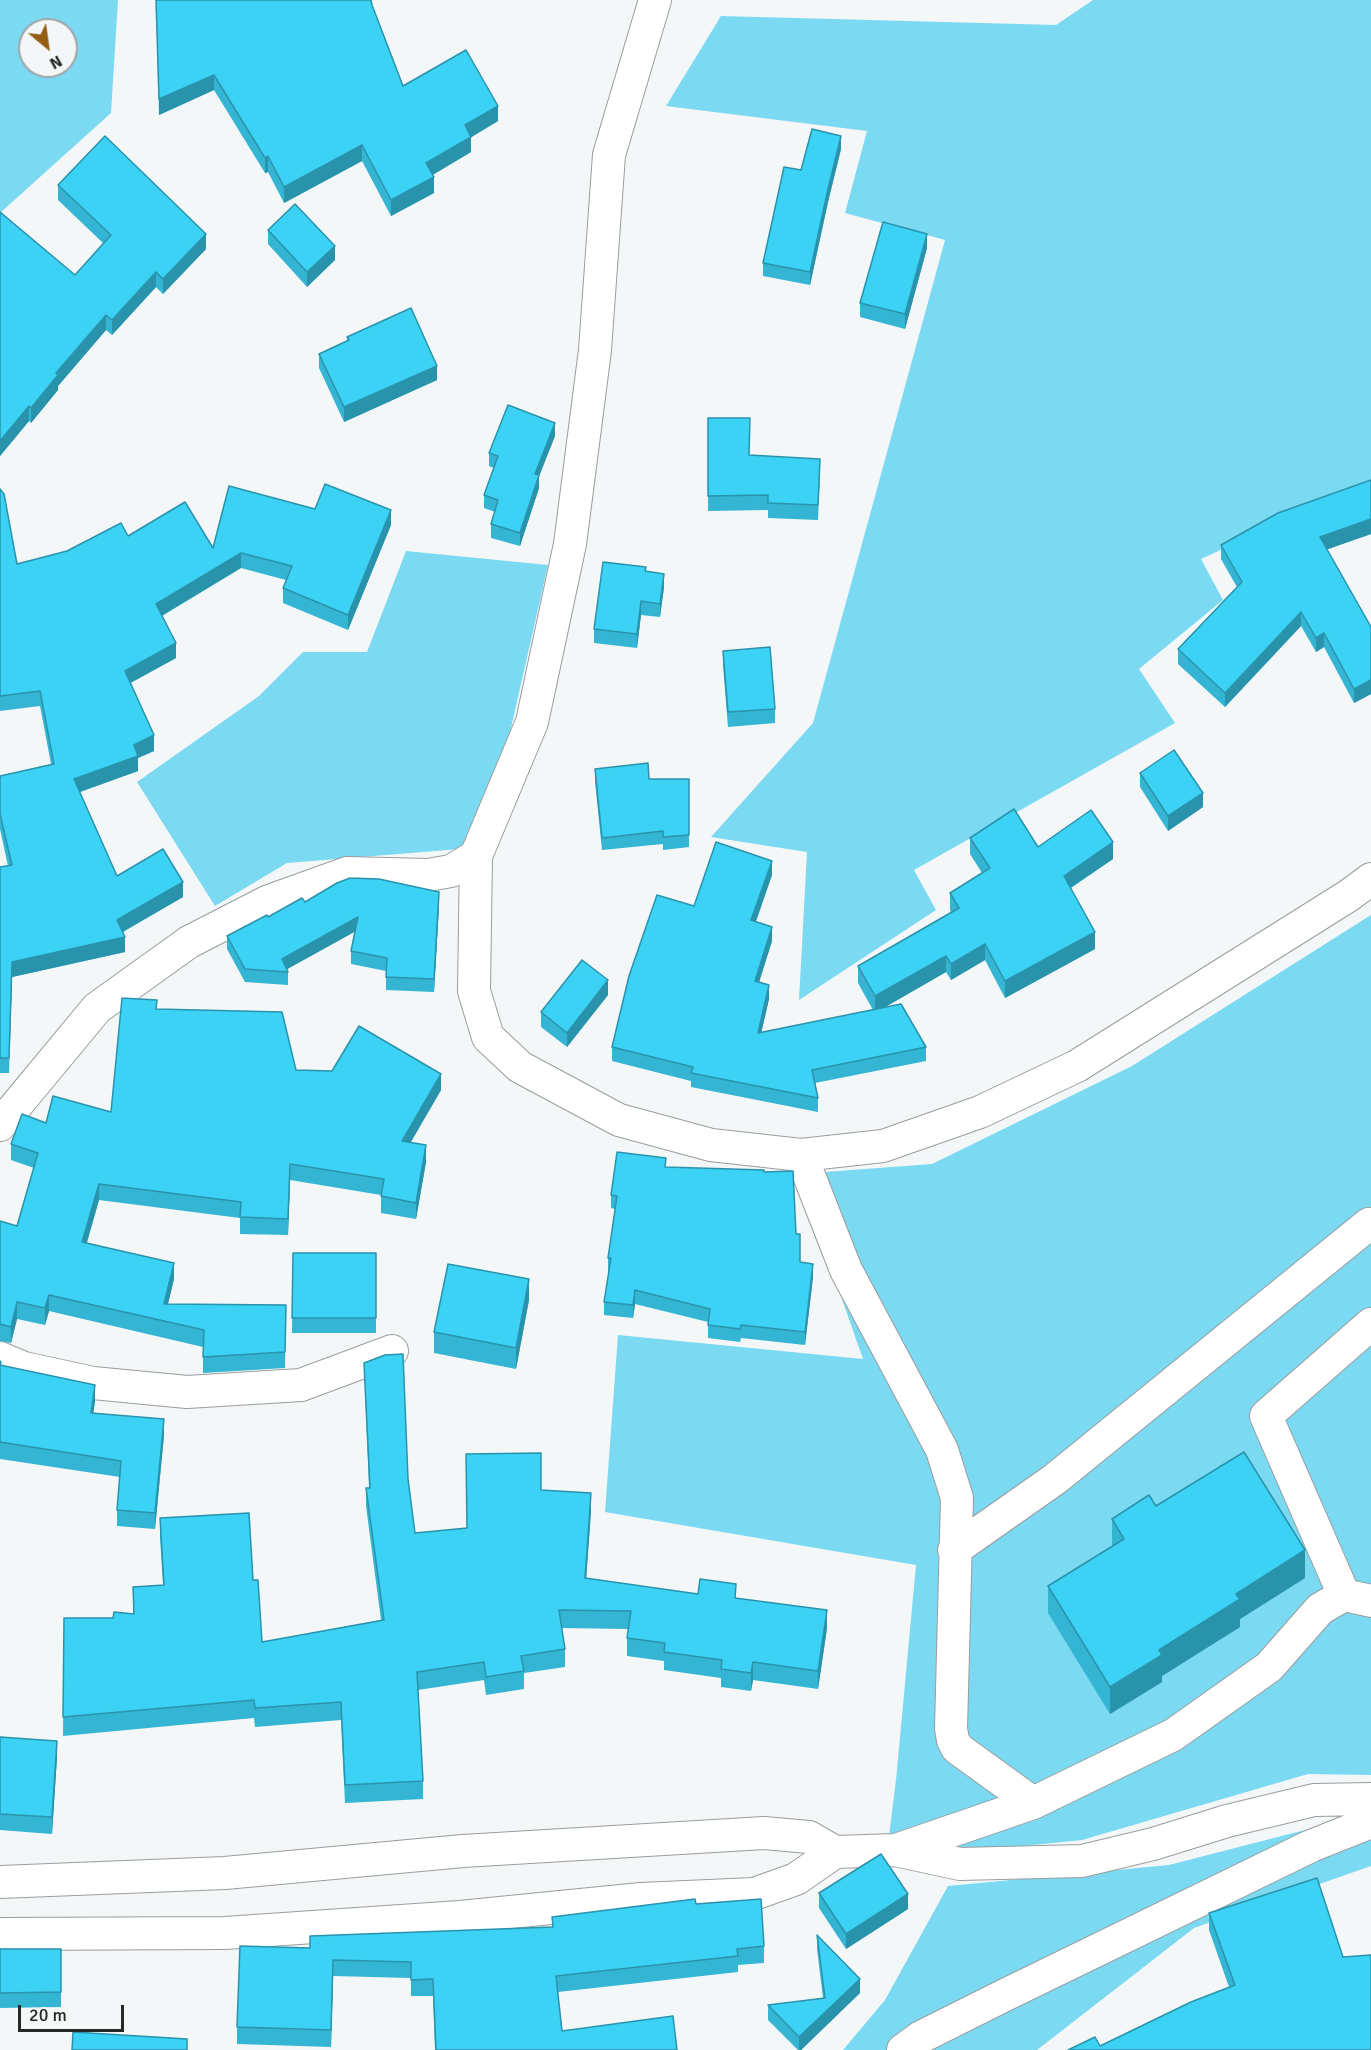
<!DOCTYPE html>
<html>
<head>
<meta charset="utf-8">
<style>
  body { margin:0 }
  #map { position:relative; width:1371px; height:2050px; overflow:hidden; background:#f3f7f8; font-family:Signika,sans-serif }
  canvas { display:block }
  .north { position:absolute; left:18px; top:18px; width:60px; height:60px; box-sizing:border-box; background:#f3f7f8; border:2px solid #a1a4a5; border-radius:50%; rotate:151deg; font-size:16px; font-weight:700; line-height:24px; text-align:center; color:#262828 }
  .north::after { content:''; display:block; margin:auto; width:21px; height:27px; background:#945e16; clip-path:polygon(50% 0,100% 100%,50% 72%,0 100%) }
  .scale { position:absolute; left:18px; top:2005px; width:106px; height:27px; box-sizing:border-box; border:3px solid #262828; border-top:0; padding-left:8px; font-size:18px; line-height:21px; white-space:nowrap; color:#262828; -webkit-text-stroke:4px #f3f7f8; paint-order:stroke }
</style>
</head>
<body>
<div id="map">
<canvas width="1371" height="2050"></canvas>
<div class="north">N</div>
<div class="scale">20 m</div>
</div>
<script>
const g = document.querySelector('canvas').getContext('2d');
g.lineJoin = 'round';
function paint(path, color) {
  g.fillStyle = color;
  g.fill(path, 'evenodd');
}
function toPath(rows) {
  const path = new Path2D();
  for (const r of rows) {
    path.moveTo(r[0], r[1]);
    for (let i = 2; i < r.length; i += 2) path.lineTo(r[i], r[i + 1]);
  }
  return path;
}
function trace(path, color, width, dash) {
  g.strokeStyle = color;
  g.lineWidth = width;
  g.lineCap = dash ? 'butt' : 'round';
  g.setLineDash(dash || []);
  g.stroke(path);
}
paint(toPath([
  [0,0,118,0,111,113,0,213],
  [30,30,66,30,66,66,30,66],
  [1093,0,1371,0,1371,481,1201,559,1223,600,1139,669,1175,723,914,870,936,910,799,1000,807,852,711,837,813,723,945,240,845,213,867,131,666,106,721,16,1056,25],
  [406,551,548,565,499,781,460,849,287,863,215,906,137,782,259,696,303,652,367,652],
  [1371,915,1371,1775,1308,1774,1082,1840,886,1860,896,1780,916,1565,605,1512,618,1335,863,1359,798,1174,932,1164,1132,1066],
  [1332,1823,1371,1827,1371,1866,1194,1928,1037,2050,843,2050,885,2000,948,1886,1169,1865]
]), '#7bd9f2');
const street = toPath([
  [655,0,609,155,595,350,570,544,532,722,476,856,474,991,488,1037,520,1067,619,1120,711,1145,801,1155,883,1146,980,1112,1077,1066,1348,896,1371,879],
  [0,1125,97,1008,189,942,269,901,347,873,428,875,451,871,476,856],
  [801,1155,846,1270,942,1450,957,1498,951,1729,953,1740,957,1748,1033,1803],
  [0,1358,24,1368,93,1383,187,1392,301,1385,392,1351],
  [954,1550,1055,1479,1369,1224,1371,1225],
  [1344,1595,1266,1416,1371,1324],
  [896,1850,1033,1803,1173,1735,1269,1667,1320,1609,1344,1595,1371,1601],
  [0,1882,225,1873,463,1851,764,1833,809,1837,835,1852,895,1850,960,1864,1082,1861,1153,1844,1227,1821,1314,1800,1371,1799],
  [0,1934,225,1933,460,1917,641,1899,754,1894,796,1879,835,1852],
  [903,2050,921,2037,1005,1995,1311,1846,1371,1822]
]);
trace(street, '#999d9e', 34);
trace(street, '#fff', 32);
paint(toPath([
  [156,0,371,0,372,5,403,86,498,121,471,137,471,152,432,175,434,193,391,216,362,161,284,203,268,172,265,173,214,90,159,115],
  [841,149,828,202,810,285,763,276,763,263,801,170],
  [58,185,206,249,163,294,156,287,112,335,106,330,58,386,58,390,31,423,29,421,0,456,0,212,75,275,103,243,58,200],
  [268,230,335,260,307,287,268,244],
  [927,248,905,329,860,317,860,303],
  [347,337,437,380,344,422,319,368,319,354,347,341],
  [708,418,749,455,820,473,818,520,768,518,768,510,708,511],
  [555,436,539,475,539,488,520,546,491,538,491,524,495,512,484,508,484,495,494,468,489,466,489,453],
  [0,489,17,564,128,536,213,548,315,509,391,525,348,630,283,603,283,588,286,580,241,568,162,616,176,658,130,683,154,751,138,758,138,771,80,792,117,876,183,897,123,932,125,952,12,977,9,1073,0,1073,0,867,8,866,0,829,0,776,51,764,40,706,0,711],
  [1371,534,1327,549,1371,627,1371,694,1354,703,1324,647,1316,652,1301,626,1225,707,1178,664,1178,649,1237,587,1221,559,1221,545],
  [646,571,664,587,660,617,641,615,637,648,594,643,594,629],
  [723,651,775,709,775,723,728,727,723,665],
  [595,769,649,779,689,779,689,847,663,850,663,844,602,850,595,782],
  [1140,773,1203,807,1168,831,1140,787],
  [970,838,1038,847,1113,859,1071,888,1095,949,1005,998,985,960,951,980,946,972,885,1007,926,1047,926,1061,815,1083,818,1098,818,1112,691,1087,691,1081,612,1061,612,1047,694,906,772,875,756,922,772,941,759,982,769,999,761,1033,873,1010,858,983,858,966,951,912,950,910,950,893,982,873,970,854],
  [305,902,439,905,434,992,386,990,386,971,351,964,351,951,355,931,287,969,288,972,288,985,245,982,227,949,227,936,268,917],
  [608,995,567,1047,541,1027,541,1012],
  [157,1009,296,1070,441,1090,411,1142,426,1162,416,1219,381,1213,381,1195,290,1180,288,1235,240,1234,240,1218,99,1200,87,1243,174,1279,168,1304,286,1305,285,1368,203,1373,203,1347,49,1311,45,1325,17,1319,11,1343,0,1341,0,1221,17,1226,34,1168,11,1160,11,1144,46,1123,111,1112],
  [666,1167,764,1172,796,1234,800,1262,813,1277,805,1345,741,1338,740,1342,708,1338,708,1322,635,1304,633,1318,604,1315,604,1302,609,1271,608,1271,608,1258,615,1209,611,1208,611,1195],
  [293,1253,376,1253,376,1333,292,1333],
  [529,1300,516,1369,434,1353,434,1332],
  [0,1361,1,1365,95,1401,93,1413,164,1435,155,1529,117,1526,117,1510,120,1477,0,1459],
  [364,1363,408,1479,415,1533,467,1528,541,1490,591,1511,586,1578,698,1594,736,1598,827,1628,818,1689,753,1680,751,1691,721,1687,721,1678,664,1670,664,1661,627,1656,627,1638,628,1629,561,1628,565,1649,565,1667,524,1673,524,1689,486,1695,484,1680,418,1690,423,1781,423,1799,345,1803,341,1720,255,1727,254,1718,63,1736,64,1618,113,1618,133,1614,133,1587,163,1585,160,1537,160,1518,253,1580,262,1642,381,1620,366,1506,366,1488,369,1488],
  [1156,1506,1305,1578,1240,1619,1240,1627,1162,1676,1162,1682,1110,1714,1048,1613,1048,1586,1112,1546,1112,1519],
  [0,1737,57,1757,52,1834,0,1830],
  [819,1893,908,1909,846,1949,819,1908],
  [696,1904,764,1946,764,1963,738,1965,738,1972,558,1992,562,2031,677,2050,435,2050,433,1996,411,1996,411,1978,333,1976,331,2047,237,2044,237,2027,310,1948,552,1927,552,1917],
  [1209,1913,1343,1957,1100,2046,1229,1987,1209,1930],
  [817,1935,860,1993,801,2050,798,2050,768,2020,768,2005,823,1998,817,1949],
  [0,1949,61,1949,61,2007,0,2008]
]), '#34b5d3');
paint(toPath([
  [214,75,214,90,159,115,159,99],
  [498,106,498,121,465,141,465,125],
  [841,136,841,149,828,202,810,285,810,272,828,189],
  [471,137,471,152,426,179,426,163],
  [362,145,362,161,284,203,284,187],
  [268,156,268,172,265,173,265,158],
  [434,177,434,193,391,216,391,200],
  [206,234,206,249,163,294,163,279],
  [927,234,927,248,905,329,905,314],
  [335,246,335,260,307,287,307,272],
  [156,272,156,287,112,335,112,320],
  [106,315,106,330,58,386,58,390,31,423,31,408,56,373],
  [437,366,437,380,344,422,344,407],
  [29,406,29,421,0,456,0,441],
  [555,423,555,436,535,487,535,474],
  [539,475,539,488,520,546,520,533],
  [391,510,391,525,348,630,348,615],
  [1371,519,1371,534,1320,552,1320,537],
  [241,553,241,568,156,619,156,604],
  [664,574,664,587,660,617,660,604],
  [641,601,641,615,637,648,637,634],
  [1301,612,1301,626,1225,707,1225,693],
  [1324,633,1324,647,1316,652,1316,638],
  [176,643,176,658,125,686,125,671],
  [1371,680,1371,694,1354,703,1354,689],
  [154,735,154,751,138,758,138,771,74,794,74,779,134,745],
  [1203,793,1203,807,1168,831,1168,816],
  [1113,842,1113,859,1064,892,1064,876],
  [772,861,772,875,751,934,751,920],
  [183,882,183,897,117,935,117,920],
  [439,892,439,905,434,992,434,979],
  [358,917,358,930,282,972,282,959],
  [772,927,772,941,755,995,755,981],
  [1095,932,1095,949,1005,998,1005,981],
  [125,937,125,952,12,977,9,1073,12,962],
  [985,944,985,960,951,980,951,964],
  [946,956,946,972,875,1013,875,996],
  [608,980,608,995,567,1047,567,1033],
  [769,985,769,999,758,1047,758,1033],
  [441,1074,441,1090,402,1157,402,1141],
  [426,1145,426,1162,416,1219,416,1203],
  [290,1164,290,1180,288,1235,288,1219],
  [99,1184,99,1200,82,1258,82,1242],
  [174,1263,174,1279,164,1320,164,1304],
  [813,1264,813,1277,805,1345,805,1332],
  [529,1279,529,1300,516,1369,516,1348],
  [635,1290,635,1304,633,1318,633,1305],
  [49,1295,49,1311,45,1325,45,1308],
  [17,1302,17,1319,11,1343,11,1327],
  [95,1385,95,1401,91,1430,91,1413],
  [164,1419,164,1435,155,1529,155,1513],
  [591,1493,591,1511,585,1596,585,1578],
  [1305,1550,1305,1578,1240,1619,1240,1627,1162,1676,1162,1682,1110,1714,1110,1687,1236,1594],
  [827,1610,827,1628,818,1689,818,1671],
  [753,1662,753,1680,751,1691,751,1673],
  [57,1741,57,1757,52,1834,52,1817],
  [908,1894,908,1909,846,1949,846,1934],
  [333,1960,333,1976,331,2047,331,2030],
  [860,1979,860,1993,801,2050,799,2050,799,2037]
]), '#2a93ac');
const building = toPath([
  [156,0,371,0,372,5,403,86,466,50,498,106,465,125,471,137,426,163,434,177,391,200,362,145,284,187,268,156,265,158,214,75,159,99,156,0],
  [812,129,841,136,828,189,810,272,763,263,784,167,801,170,812,129],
  [105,136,206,234,163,279,156,272,112,320,106,315,56,373,58,375,31,408,29,406,0,441,0,212,75,275,111,235,58,185,105,136],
  [295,204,335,246,307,272,268,230,295,204],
  [883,222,927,234,905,314,860,303,883,222],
  [411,308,437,366,344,407,319,354,349,340,347,337,411,308],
  [508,405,555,423,535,474,539,475,520,533,491,524,498,500,484,495,498,456,489,453,508,405],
  [708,418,750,418,749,455,820,459,818,505,768,503,768,495,708,496,708,418],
  [1371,480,1371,519,1320,537,1371,627,1371,680,1354,689,1324,633,1316,638,1301,612,1225,693,1178,649,1242,582,1221,545,1278,513,1371,480],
  [325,484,391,510,348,615,283,588,292,566,241,553,156,604,176,643,125,671,154,735,134,745,138,756,74,779,117,876,163,849,183,882,117,920,125,937,12,962,9,1058,0,1058,0,867,12,865,0,814,0,776,54,764,40,691,0,696,0,489,4,494,17,564,67,551,121,523,128,536,185,502,213,548,229,486,315,509,325,484],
  [603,562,646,567,645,571,664,574,660,604,641,601,637,634,594,629,603,562],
  [770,647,775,709,728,712,723,651,770,647],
  [1174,750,1203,793,1168,816,1140,773,1174,750],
  [648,763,649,779,689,779,689,835,663,837,663,831,602,838,595,769,648,763],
  [1014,809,1038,847,1091,810,1113,842,1064,876,1095,932,1005,981,985,944,951,964,946,956,875,996,858,966,959,908,950,893,990,868,970,838,1014,809],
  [716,842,772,861,751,920,772,927,755,981,769,985,758,1033,901,1004,926,1047,812,1070,818,1098,691,1073,693,1067,612,1047,629,976,657,895,694,906,716,842],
  [350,878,379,879,439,892,434,979,386,977,387,958,351,951,358,917,282,959,288,972,245,969,227,936,267,915,268,917,302,898,305,902,337,883,350,878],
  [582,960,608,980,567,1033,541,1012,582,960],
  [122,998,157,1000,156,1009,282,1012,296,1070,332,1071,359,1026,441,1074,402,1141,426,1145,416,1203,381,1196,384,1179,290,1164,288,1219,240,1217,241,1202,99,1184,82,1242,174,1263,164,1304,286,1305,285,1352,203,1357,204,1330,49,1295,45,1308,17,1302,11,1327,0,1324,0,1221,17,1226,38,1153,11,1144,22,1114,46,1123,53,1096,111,1112,122,998],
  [617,1152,666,1158,665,1167,764,1170,764,1172,793,1171,796,1234,800,1234,800,1262,813,1264,805,1332,741,1325,740,1329,708,1325,710,1309,635,1290,633,1305,604,1302,611,1258,608,1258,617,1196,611,1195,617,1152],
  [293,1253,376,1253,376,1318,292,1318,293,1253],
  [448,1264,529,1279,516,1348,434,1332,448,1264],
  [403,1354,408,1479,415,1533,467,1528,466,1454,541,1453,541,1490,591,1493,585,1578,698,1594,700,1579,736,1584,735,1598,827,1610,818,1671,753,1662,751,1673,721,1669,722,1660,664,1652,665,1643,627,1638,631,1611,559,1610,565,1649,521,1656,524,1671,486,1677,484,1662,417,1672,423,1781,345,1785,341,1702,255,1708,254,1700,63,1717,64,1618,113,1618,114,1612,134,1614,133,1587,164,1585,160,1518,249,1513,253,1580,258,1580,262,1642,384,1620,366,1488,370,1488,364,1363,385,1355,403,1354],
  [0,1361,1,1362,0,1365,95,1385,91,1413,164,1419,155,1513,117,1510,121,1461,0,1442,0,1361],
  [1244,1452,1305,1550,1236,1594,1240,1599,1159,1650,1162,1655,1110,1687,1048,1586,1124,1539,1112,1519,1149,1495,1156,1506,1244,1452],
  [0,1737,57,1741,52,1817,0,1814,0,1737],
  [881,1854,908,1894,846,1934,819,1893,881,1854],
  [1317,1878,1343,1957,1371,1955,1371,2050,1068,2050,1095,2037,1100,2046,1191,2002,1235,1985,1209,1913,1317,1878],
  [695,1899,696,1904,761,1899,764,1946,737,1949,738,1956,556,1976,562,2031,673,2016,677,2050,436,2050,433,1979,411,1980,411,1962,333,1960,331,2030,237,2027,240,1946,310,1948,310,1936,553,1927,552,1917,695,1899],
  [817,1935,860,1979,799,2037,768,2005,825,1998,817,1935],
  [0,1949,61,1949,61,1992,0,1993,0,1949],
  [73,2032,187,2039,187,2050,72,2050,73,2032]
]);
paint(building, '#3cd2f5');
trace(building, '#2a93ac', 1.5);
</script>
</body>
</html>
